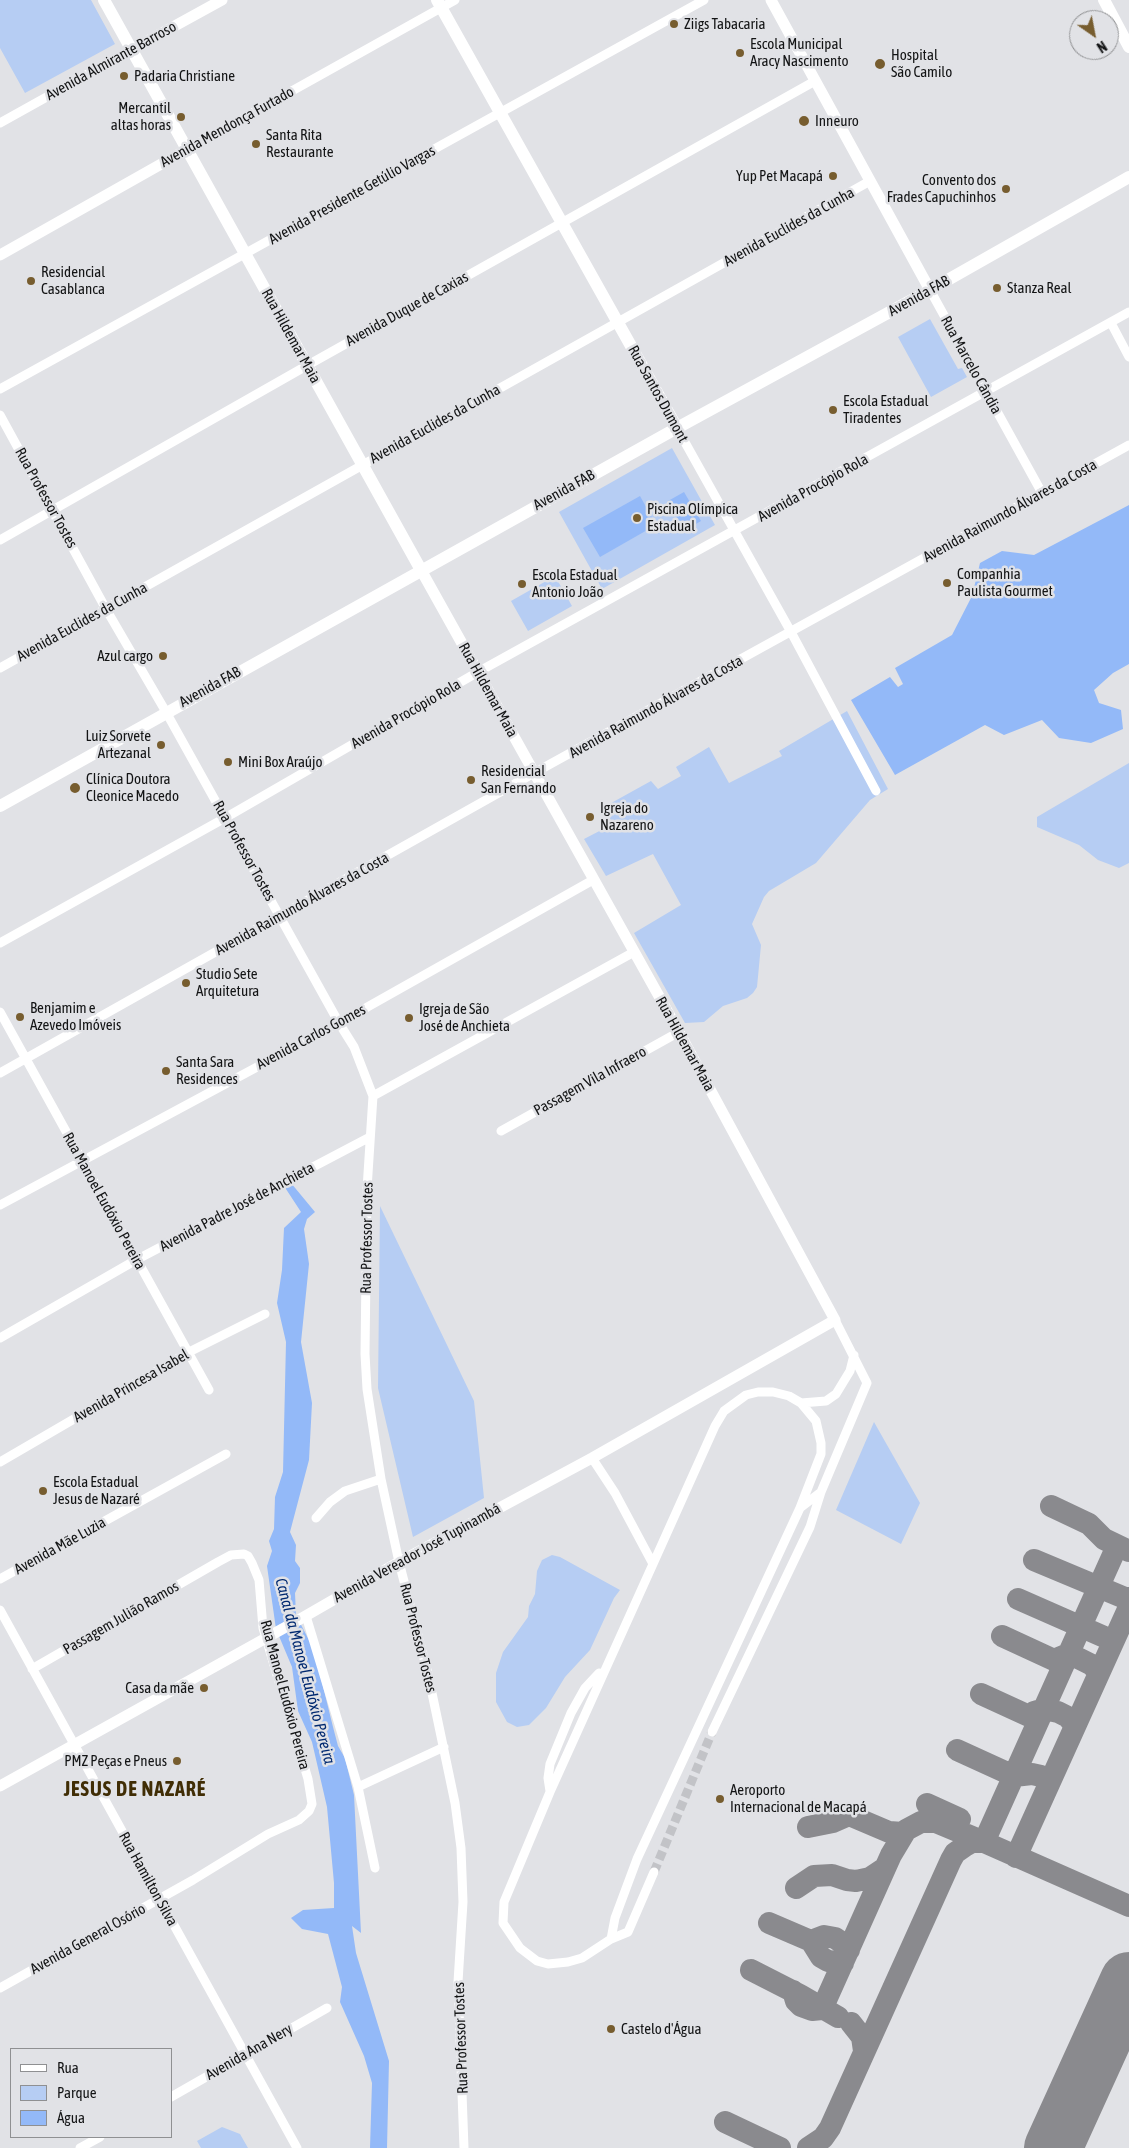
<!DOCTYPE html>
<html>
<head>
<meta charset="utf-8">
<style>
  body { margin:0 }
  #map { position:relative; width:1129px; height:2148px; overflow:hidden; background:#e1e2e6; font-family:"Asap Condensed",sans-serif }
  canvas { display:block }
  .legend { position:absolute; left:10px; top:2048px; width:162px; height:90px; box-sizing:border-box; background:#e1e2e6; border:1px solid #8f9092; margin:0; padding:6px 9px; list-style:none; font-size:15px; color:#131415 }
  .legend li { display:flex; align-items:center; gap:10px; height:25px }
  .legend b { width:25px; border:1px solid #8f9092 }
  .north { position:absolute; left:1069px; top:10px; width:50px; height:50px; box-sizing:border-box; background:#e1e2e6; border:1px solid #8f9092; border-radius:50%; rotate:147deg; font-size:14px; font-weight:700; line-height:20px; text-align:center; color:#131415 }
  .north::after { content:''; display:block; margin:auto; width:18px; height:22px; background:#775d2f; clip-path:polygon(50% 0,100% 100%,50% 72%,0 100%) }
</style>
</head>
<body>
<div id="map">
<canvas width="1129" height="2148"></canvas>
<ul class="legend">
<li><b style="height:6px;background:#fff"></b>Rua</li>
<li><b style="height:14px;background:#b6cdf3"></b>Parque</li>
<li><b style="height:14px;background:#93b9f8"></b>Água</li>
</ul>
<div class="north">N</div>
</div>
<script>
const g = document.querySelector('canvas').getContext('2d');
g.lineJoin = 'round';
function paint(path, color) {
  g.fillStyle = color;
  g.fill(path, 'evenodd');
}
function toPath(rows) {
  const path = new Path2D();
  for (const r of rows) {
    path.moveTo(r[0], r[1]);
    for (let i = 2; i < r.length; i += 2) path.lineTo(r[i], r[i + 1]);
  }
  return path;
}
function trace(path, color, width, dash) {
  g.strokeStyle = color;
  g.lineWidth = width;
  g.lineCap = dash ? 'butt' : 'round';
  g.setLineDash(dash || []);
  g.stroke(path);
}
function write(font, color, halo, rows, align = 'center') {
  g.font = font + ' "Asap Condensed",sans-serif';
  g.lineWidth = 5;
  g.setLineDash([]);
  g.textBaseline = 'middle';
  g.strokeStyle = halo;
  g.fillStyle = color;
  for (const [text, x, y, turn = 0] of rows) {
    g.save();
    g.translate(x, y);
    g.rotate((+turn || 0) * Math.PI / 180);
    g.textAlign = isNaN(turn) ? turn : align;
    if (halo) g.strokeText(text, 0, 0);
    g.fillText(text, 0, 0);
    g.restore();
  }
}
paint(toPath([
  [0,0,91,0,115,44,25,93,0,48],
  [930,319,958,369,962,368,967,377,931,397,898,337],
  [672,448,715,525,602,589,559,512],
  [555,576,572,606,528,631,511,601],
  [847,711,888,789,870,800,816,863,769,891,764,897,752,924,761,945,757,987,753,993,747,998,723,1006,704,1022,685,1023,634,933,681,905,653,854,606,876,584,839,613,824,604,807,651,781,658,789,681,776,676,767,709,747,729,783,782,756,779,751],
  [1129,763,1129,863,1119,868,1098,860,1079,845,1037,827,1037,817],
  [380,1206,474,1401,484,1498,413,1537,378,1388],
  [874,1422,920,1503,901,1544,836,1510],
  [552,1555,560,1557,620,1590,614,1598,590,1650,565,1677,546,1708,529,1725,517,1727,507,1722,496,1702,496,1673,503,1652,528,1617,529,1606,535,1594,537,1571,542,1560],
  [222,2127,240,2134,248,2148,201,2148,197,2141]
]), '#b6cdf3');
paint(toPath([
  [684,492,701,521,684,531,668,501],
  [640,496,656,525,600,557,583,528],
  [1129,505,1129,664,1113,673,1094,690,1099,703,1121,710,1123,729,1091,743,1059,738,1042,720,1004,735,985,725,895,775,851,700,890,677,898,687,903,684,895,668,952,635,972,596,980,563,1002,551,1034,555],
  [291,1183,315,1212,307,1219,304,1229,309,1264,301,1342,312,1403,309,1460,290,1532,296,1545,295,1561,300,1568,300,1583,295,1593,296,1615,314,1650,333,1727,338,1746,345,1758,354,1795,361,1933,352,1926,356,1953,389,2061,387,2148,370,2148,372,2083,364,2056,340,2002,342,1987,328,1934,302,1929,291,1918,303,1910,334,1908,334,1883,327,1807,312,1742,298,1711,292,1667,276,1629,267,1566,272,1551,269,1541,274,1529,275,1497,283,1472,286,1342,277,1303,282,1270,284,1228,301,1212,284,1186]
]), '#93b9f8');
trace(toPath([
  [1051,1506,1089,1524,1104,1539,1129,1551],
  [1034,1560,1125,1598,1129,1598],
  [1018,1599,1109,1639,1114,1639],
  [1002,1636,1054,1660,1066,1655,1076,1657,1092,1665,1099,1673],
  [981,1694,1029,1716,1034,1712,1044,1709,1058,1712,1068,1717,1075,1726],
  [957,1750,1014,1776,1032,1774,1041,1776,1048,1781,1049,1784],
  [927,1804,960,1819],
  [808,1827,833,1822,849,1815,889,1832,903,1833],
  [984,1842,1117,1546],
  [1016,1857,1129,1607],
  [796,1888,814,1876,832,1875,847,1880,856,1881,870,1878,885,1868],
  [769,1923,811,1941,824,1936,835,1938,841,1942,849,1950],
  [811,1941,821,1957,828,1961,843,1963],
  [751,1970,800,1995,838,2017],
  [793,1991,796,2001,801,2006,812,2010,822,2009,891,1855,906,1830,921,1822,936,1822,984,1842],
  [851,2023,862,2037,864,2051],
  [725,2122,780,2148],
  [808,2148,823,2138,830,2128,951,1860,955,1853,965,1846,972,1842,984,1842,1129,1906]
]), '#8a8a8e', 22);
trace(toPath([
  [1053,2148,1129,1981]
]), '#8a8a8e', 58);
trace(toPath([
  [654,1872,712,1732]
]), '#c2c3c7', 9, [9, 4.5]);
trace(toPath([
  [0,123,131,50],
  [186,150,455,0],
  [930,290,1042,493],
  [1111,323,1129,357],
  [0,389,704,0],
  [0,415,106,609,166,712,339,1023,354,1047,373,1096,367,1189,365,1354,367,1389,381,1479,399,1562,428,1674,455,1803,461,1848,463,1902,458,1982,464,2148],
  [677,428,791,632,876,791],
  [0,540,308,365,815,81],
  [0,668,870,181],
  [0,943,225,818,478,672,1129,312],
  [0,1012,209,1390],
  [0,1073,534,773,1129,445],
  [373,1096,634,952],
  [501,1131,679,1032],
  [0,1205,339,1023,593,880],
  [0,1338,136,1260,370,1137],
  [801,1403,826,1401,836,1394,850,1371,854,1355],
  [592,1458,615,1493,653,1564,550,1792,504,1902,503,1923,520,1948,537,1961,548,1964,568,1962,582,1958,611,1939,628,1932,654,1872],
  [0,1462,189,1352,265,1314],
  [316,1518,330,1502,345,1491,381,1479],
  [653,1564,715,1426,724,1411,746,1395,758,1392,773,1392,789,1396,801,1403,816,1421,821,1443,821,1454,800,1508],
  [0,1579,226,1454],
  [0,1610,297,2148],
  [306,1616,358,1787,375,1868],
  [712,1732,810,1527,821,1492,867,1383,835,1320],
  [358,1787,444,1747],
  [550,1791,548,1778,550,1764,571,1713,585,1688,599,1673],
  [611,1939,615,1918,637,1859,800,1508,821,1492],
  [0,1988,193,1880,268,1834,299,1820,309,1811,312,1804,308,1779,263,1628,259,1580,252,1563,248,1556,244,1554,231,1555,218,1562,32,1669],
  [171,2097,327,2008],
  [80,2148,100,2137]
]), '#fff', 9);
trace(toPath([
  [771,0,930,290],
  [131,50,222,0],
  [0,255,186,150],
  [0,1786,302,1618,399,1562,592,1458,835,1320,679,1032,421,570]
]), '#fff', 11);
trace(toPath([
  [104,0,421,570],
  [437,0,677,428],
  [1104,0,1129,47],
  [0,806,677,428,930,290,1129,177]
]), '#fff', 12);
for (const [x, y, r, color] of [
  [674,24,5,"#775d2f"],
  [740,53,5,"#775d2f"],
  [880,64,6,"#775d2f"],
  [124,76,5,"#775d2f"],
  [181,117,5,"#775d2f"],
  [804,121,6,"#775d2f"],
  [256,144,5,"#775d2f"],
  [833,176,5,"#775d2f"],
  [1006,189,5,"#775d2f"],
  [31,281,5,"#775d2f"],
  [997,288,5,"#775d2f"],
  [833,410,5,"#775d2f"],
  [637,518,5,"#775d2f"],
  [947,583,5,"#775d2f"],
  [522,584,5,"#775d2f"],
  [163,656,5,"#775d2f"],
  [161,745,5,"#775d2f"],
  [228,762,5,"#775d2f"],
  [471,780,5,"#775d2f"],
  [75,788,6,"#775d2f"],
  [590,817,5,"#775d2f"],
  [186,983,5,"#775d2f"],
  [20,1017,5,"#775d2f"],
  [409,1018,5,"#775d2f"],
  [166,1071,5,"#775d2f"],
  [43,1491,5,"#775d2f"],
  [204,1688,5,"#775d2f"],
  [177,1761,5,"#775d2f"],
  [720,1799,5,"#775d2f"],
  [611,2029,5,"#775d2f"]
]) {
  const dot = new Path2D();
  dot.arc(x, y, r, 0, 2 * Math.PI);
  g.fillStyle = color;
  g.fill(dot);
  trace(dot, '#e1e2e6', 2);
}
write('15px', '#131415', '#e1e2e6', [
  ["Ziigs Tabacaria",684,24],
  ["Escola Municipal",750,44],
  ["Aracy Nascimento",750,61],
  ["Hospital",891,55],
  ["São Camilo",891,72],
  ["Padaria Christiane",134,76],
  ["Mercantil",171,108,"right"],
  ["altas horas",171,125,"right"],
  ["Inneuro",815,121],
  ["Santa Rita",266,135],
  ["Restaurante",266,152],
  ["Yup Pet Macapá",823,176,"right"],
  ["Convento dos",996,180,"right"],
  ["Frades Capuchinhos",996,197,"right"],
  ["Residencial",41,272],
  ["Casablanca",41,289],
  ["Stanza Real",1007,288],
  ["Escola Estadual",843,401],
  ["Tiradentes",843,418],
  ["Piscina Olímpica",647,509],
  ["Estadual",647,526],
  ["Companhia",957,574],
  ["Paulista Gourmet",957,591],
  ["Escola Estadual",532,575],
  ["Antonio João",532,592],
  ["Azul cargo",153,656,"right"],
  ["Luiz Sorvete",151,736,"right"],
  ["Artezanal",151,753,"right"],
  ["Mini Box Araújo",238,762],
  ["Residencial",481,771],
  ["San Fernando",481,788],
  ["Clínica Doutora",86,779],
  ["Cleonice Macedo",86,796],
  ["Igreja do",600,808],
  ["Nazareno",600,825],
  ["Studio Sete",196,974],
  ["Arquitetura",196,991],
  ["Benjamim e",30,1008],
  ["Azevedo Imóveis",30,1025],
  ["Igreja de São",419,1009],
  ["José de Anchieta",419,1026],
  ["Santa Sara",176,1062],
  ["Residences",176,1079],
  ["Escola Estadual",53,1482],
  ["Jesus de Nazaré",53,1499],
  ["Casa da mãe",194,1688,"right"],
  ["PMZ Peças e Pneus",167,1761,"right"],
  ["Aeroporto",730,1790],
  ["Internacional de Macapá",730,1807],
  ["Castelo d'Água",621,2029]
], 'left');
write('15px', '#131415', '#e1e2e6', [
  ["Avenida Almirante Barroso",111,61,-29],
  ["Avenida Mendonça Furtado",227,127,-29],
  ["Avenida Presidente Getúlio Vargas",352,195,-29],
  ["Avenida Euclides da Cunha",789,227,-29],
  ["Avenida FAB",919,296,-29],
  ["Avenida Duque de Caxias",407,309,-29],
  ["Rua Hildemar Maia",291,336,61],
  ["Rua Marcelo Cândia",971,365,61],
  ["Rua Santos Dumont",658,394,61],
  ["Avenida Euclides da Cunha",435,424,-29],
  ["Avenida Procópio Rola",813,488,-29],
  ["Avenida FAB",564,490,-29],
  ["Rua Professor Tostes",46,498,61],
  ["Avenida Raimundo Álvares da Costa",1010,511,-29],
  ["Avenida Euclides da Cunha",82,622,-29],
  ["Avenida FAB",210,687,-29],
  ["Rua Hildemar Maia",488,690,61],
  ["Avenida Raimundo Álvares da Costa",656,707,-29],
  ["Avenida Procópio Rola",406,714,-30],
  ["Rua Professor Tostes",244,851,61],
  ["Avenida Raimundo Álvares da Costa",302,904,-29],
  ["Avenida Carlos Gomes",311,1037,-28],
  ["Rua Hildemar Maia",685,1044,61],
  ["Passagem Vila Infraero",590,1081,-29],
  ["Rua Manoel Eudóxio Pereira",104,1201,61],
  ["Avenida Padre José de Anchieta",237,1207,-28],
  ["Rua Professor Tostes",367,1238,-89],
  ["Avenida Princesa Isabel",131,1386,-30],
  ["Avenida Mãe Luzia",60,1546,-29],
  ["Avenida Vereador José Tupinambá",417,1553,-29],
  ["Passagem Julião Ramos",121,1618,-30],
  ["Rua Professor Tostes",418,1638,76],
  ["Rua Manoel Eudóxio Pereira",285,1695,75],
  ["Rua Hamilton Silva",148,1879,61],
  ["Avenida General Osório",88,1939,-29],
  ["Rua Professor Tostes",461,2038,-92],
  ["Avenida Ana Nery",249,2052,-30]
]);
write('italic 16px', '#002970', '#e1e2e6', [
  ["Canal da Manoel Eudóxio Pereira",305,1671,75]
]);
g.letterSpacing = '1px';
write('bold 20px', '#402d05', '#e1e2e6', [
  ["JESUS DE NAZARÉ",135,1790]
]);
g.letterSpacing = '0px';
</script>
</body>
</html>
